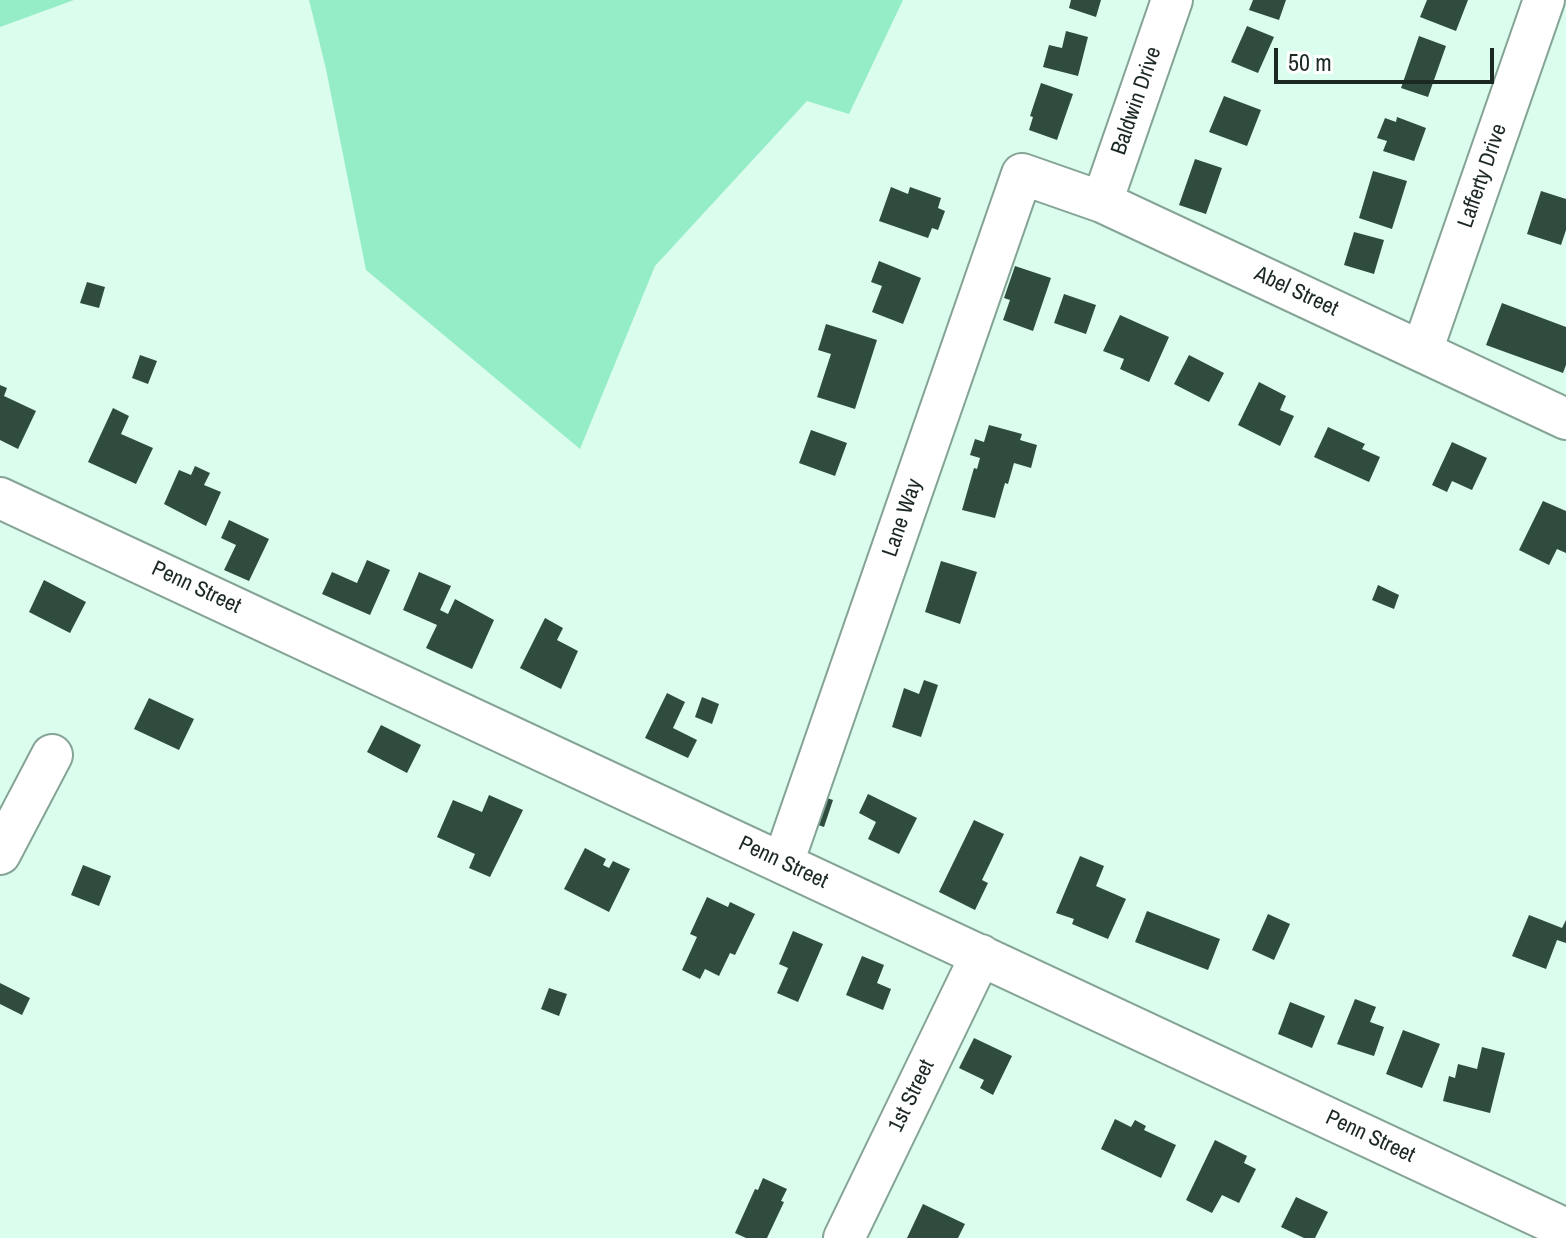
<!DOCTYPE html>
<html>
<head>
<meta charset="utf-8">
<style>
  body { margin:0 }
  #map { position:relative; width:1566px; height:1238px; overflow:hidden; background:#dbfded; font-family:"Archivo Narrow",sans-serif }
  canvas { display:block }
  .scale { position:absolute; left:1274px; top:48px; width:220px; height:36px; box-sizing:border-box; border:4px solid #1c2923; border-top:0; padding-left:10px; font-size:24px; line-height:28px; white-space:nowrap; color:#1c2923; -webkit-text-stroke:6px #fff; paint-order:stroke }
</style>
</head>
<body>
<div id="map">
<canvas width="1566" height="1238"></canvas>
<div class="scale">50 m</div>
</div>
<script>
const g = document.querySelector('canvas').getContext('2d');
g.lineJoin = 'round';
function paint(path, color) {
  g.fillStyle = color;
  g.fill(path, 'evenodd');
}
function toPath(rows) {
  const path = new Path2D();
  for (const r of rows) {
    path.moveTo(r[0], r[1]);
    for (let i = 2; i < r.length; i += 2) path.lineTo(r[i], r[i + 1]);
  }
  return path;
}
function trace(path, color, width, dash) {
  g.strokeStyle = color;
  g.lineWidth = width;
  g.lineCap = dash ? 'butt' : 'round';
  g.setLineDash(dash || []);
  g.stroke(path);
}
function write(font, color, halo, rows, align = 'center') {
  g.font = font + ' "Archivo Narrow",sans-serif';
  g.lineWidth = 8;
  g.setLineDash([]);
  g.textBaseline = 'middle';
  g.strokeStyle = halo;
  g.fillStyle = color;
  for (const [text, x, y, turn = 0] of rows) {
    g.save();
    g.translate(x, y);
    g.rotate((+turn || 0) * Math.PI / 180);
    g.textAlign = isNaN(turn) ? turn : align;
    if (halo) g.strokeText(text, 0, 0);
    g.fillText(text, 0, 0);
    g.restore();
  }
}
paint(toPath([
  [0,0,74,0,0,27],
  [309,0,903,0,849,114,807,101,655,266,580,449,366,270,326,69]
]), '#95edc7');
paint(toPath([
  [1071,0,1101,0,1096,17,1069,8],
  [1253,0,1286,0,1279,20,1249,10],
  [1427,0,1468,0,1456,31,1420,17],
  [1247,26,1274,37,1258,73,1231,62],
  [1066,31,1088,37,1078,76,1043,67,1049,45,1062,48],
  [1419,36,1446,46,1428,97,1401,88],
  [1041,83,1073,94,1057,140,1029,130,1033,117,1030,116],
  [1224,96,1261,110,1247,146,1209,132],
  [1397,117,1426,128,1414,161,1383,151,1387,141,1377,138,1385,118,1396,122],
  [1195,159,1222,168,1206,214,1179,205],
  [1373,171,1407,181,1392,229,1359,218],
  [891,187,908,194,910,187,941,198,938,208,945,211,938,230,932,228,928,238,879,221],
  [1541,191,1566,199,1566,230,1561,245,1527,234],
  [1354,232,1384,240,1374,274,1344,265],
  [879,261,921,278,903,324,872,312,882,286,871,282],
  [1015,266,1051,278,1033,331,1003,320,1010,300,1004,298],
  [87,282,105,287,99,308,80,303],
  [1064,294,1096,305,1086,334,1054,323],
  [1502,303,1566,327,1566,365,1563,373,1486,345],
  [1120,315,1169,337,1149,382,1120,369,1124,359,1103,351],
  [826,324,877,340,855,409,817,397,831,354,818,350],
  [140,355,157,361,148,384,132,378],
  [1189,355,1224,373,1209,402,1174,384],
  [1259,382,1286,396,1280,410,1294,416,1280,446,1238,425],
  [0,385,7,388,4,396,36,411,18,449,0,440],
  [113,408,129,416,121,434,153,448,136,484,88,462],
  [989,425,1022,434,1020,440,1037,445,1031,468,1014,463,1008,484,1005,483,995,518,962,510,974,468,977,469,980,458,970,455,975,439,984,442],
  [1328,427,1365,444,1362,449,1380,457,1369,482,1314,457],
  [811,430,847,443,835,476,799,463],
  [1452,442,1487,458,1472,490,1452,481,1447,492,1432,485],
  [195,466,210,473,204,485,221,492,206,526,164,504,179,470,191,475],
  [1543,501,1566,511,1566,553,1557,549,1549,565,1519,550],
  [229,520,269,539,249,581,224,570,236,545,221,538],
  [367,560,390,570,370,615,322,594,332,572,357,583],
  [941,561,977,572,960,624,925,612],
  [419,572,451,586,440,610,448,614,455,599,494,620,472,669,426,648,437,625,403,610],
  [44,580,86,602,70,633,29,612],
  [1378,585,1399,595,1394,609,1372,600],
  [545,618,563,628,557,640,578,651,561,689,520,668],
  [924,680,938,685,921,737,892,727,904,688,919,694],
  [667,693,685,702,673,728,697,740,688,758,645,738],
  [702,697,719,704,712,724,695,717],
  [149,698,194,719,179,750,134,729],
  [381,725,421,745,407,773,367,752],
  [868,794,917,818,899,854,868,839,876,822,859,813],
  [489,795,523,810,490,877,469,868,475,854,437,837,453,800,482,812],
  [821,796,833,800,824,827,812,823],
  [974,820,1004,834,982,880,988,883,975,910,939,892],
  [585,848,606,859,603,865,609,868,613,861,630,869,609,912,564,889],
  [1080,856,1104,866,1096,886,1126,899,1108,939,1072,924,1074,919,1056,913],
  [83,865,111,876,99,906,71,895],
  [707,897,728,907,730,902,755,914,735,955,730,953,719,976,705,969,700,979,682,970,697,937,690,934],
  [1147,911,1220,939,1208,970,1135,942],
  [1268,914,1290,924,1274,960,1252,950],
  [1529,915,1562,928,1566,920,1566,943,1557,940,1546,969,1512,956],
  [793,931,823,944,798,1002,777,993,788,968,779,964],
  [862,956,884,965,877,983,891,989,883,1010,846,995],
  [0,983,30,998,22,1015,0,1004],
  [549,988,567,994,559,1016,541,1009],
  [1355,999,1376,1007,1370,1022,1384,1027,1374,1056,1337,1044],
  [1290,1002,1325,1016,1312,1048,1278,1034],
  [1403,1030,1440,1044,1422,1088,1386,1074],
  [974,1038,1012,1056,993,1095,980,1088,984,1080,959,1068],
  [1482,1047,1505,1053,1490,1113,1443,1101,1449,1076,1455,1078,1458,1064,1477,1069],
  [1115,1119,1131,1127,1135,1120,1146,1126,1144,1130,1176,1145,1161,1178,1101,1149],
  [1215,1140,1247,1156,1244,1163,1256,1169,1239,1203,1222,1195,1212,1213,1186,1200],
  [763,1178,787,1189,781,1201,784,1202,767,1238,746,1238,735,1233,755,1189,758,1190],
  [1296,1197,1328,1212,1315,1238,1304,1238,1281,1227],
  [923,1204,965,1224,958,1238,907,1238]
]), '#2f4c3f');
const minor = toPath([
  [1102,202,1172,0],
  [1422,351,1544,0],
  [0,498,1566,1229],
  [0,854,52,755],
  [783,863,1022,174,1102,202,1566,419],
  [844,1238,981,955]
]);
trace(minor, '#85a496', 44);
trace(minor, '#fff', 40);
write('22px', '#1c2923', '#fff', [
  ["Baldwin Drive",1137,101,-71],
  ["Lafferty Drive",1483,176,-71],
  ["Abel Street",1296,292,25],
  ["Lane Way",903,518,-71],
  ["Penn Street",196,588,25],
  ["Penn Street",783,863,25],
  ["1st Street",912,1096,-64],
  ["Penn Street",1370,1137,25]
]);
</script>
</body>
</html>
